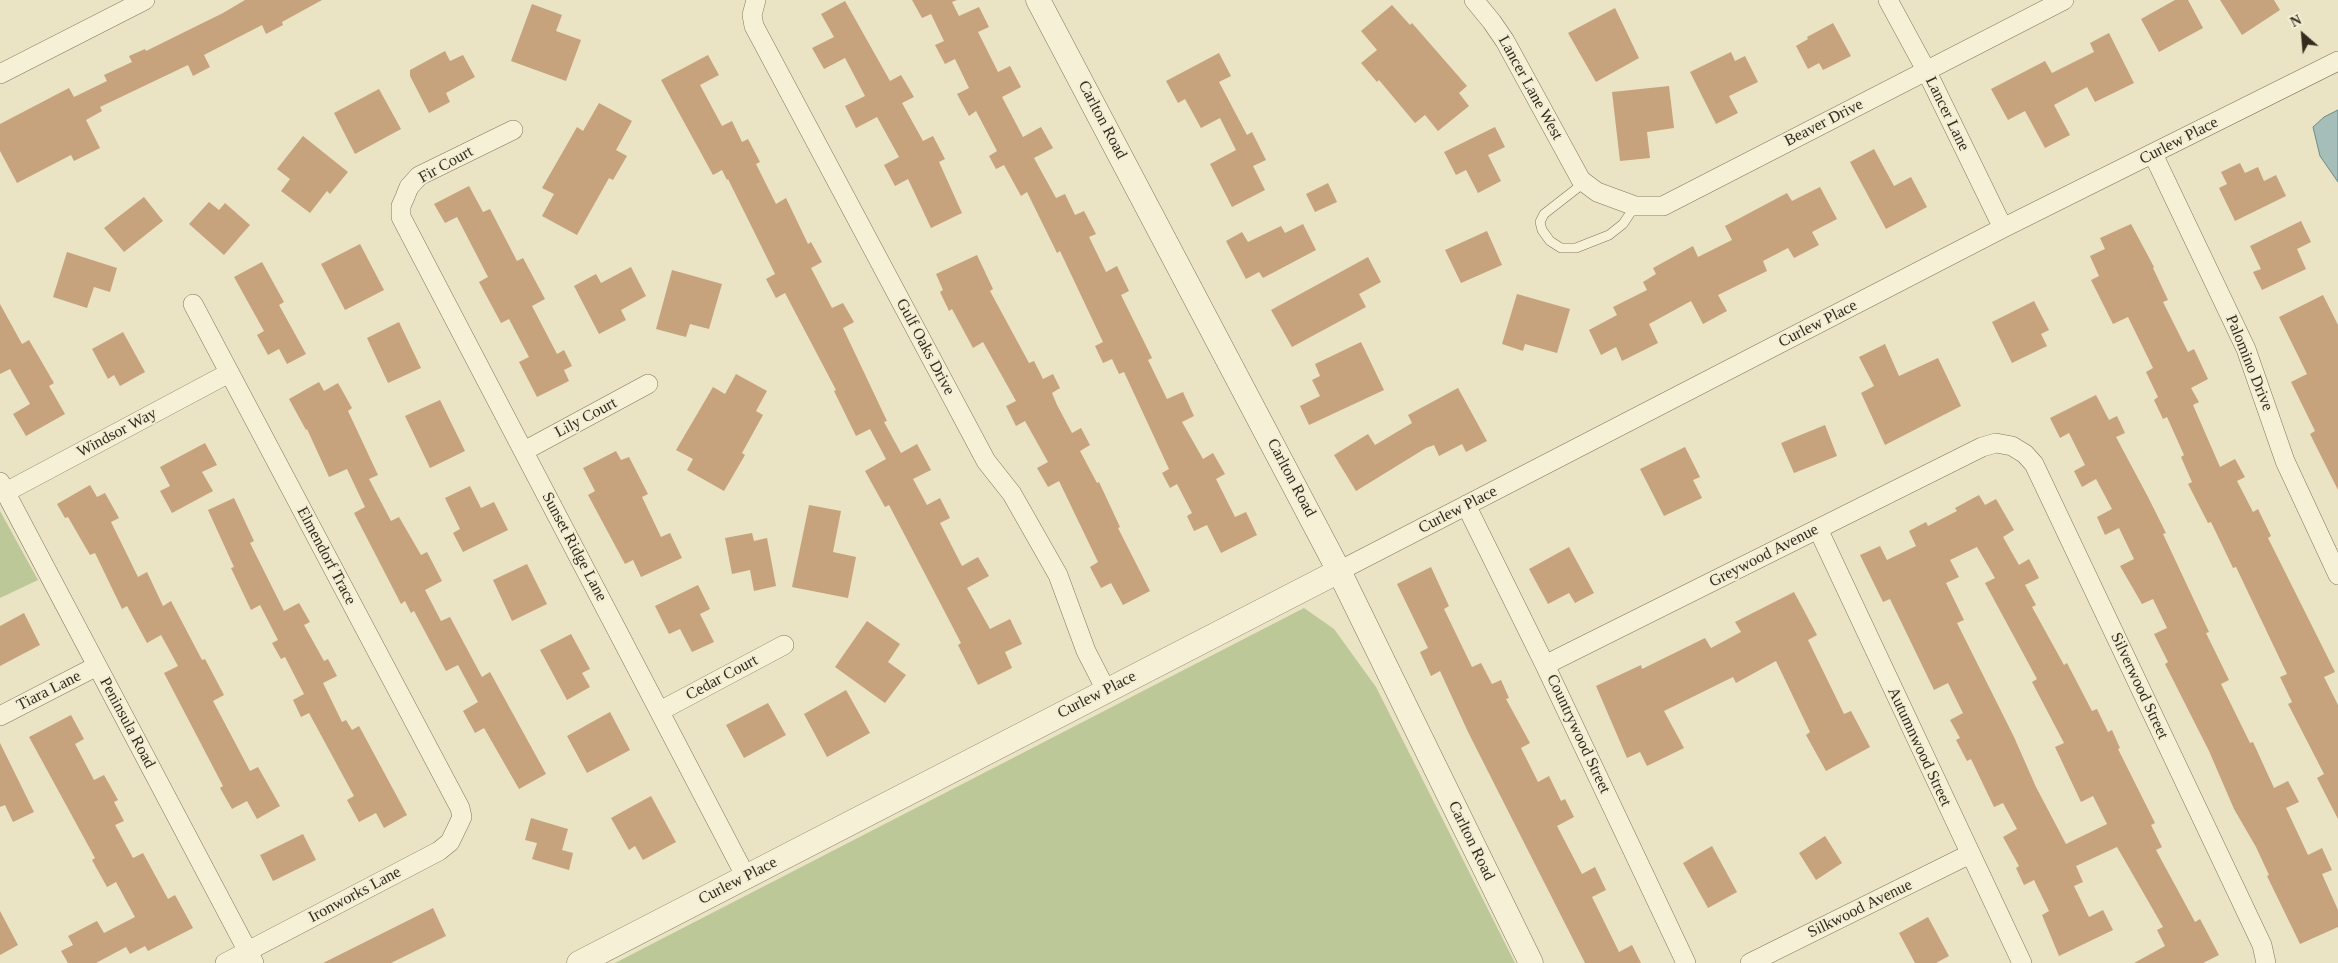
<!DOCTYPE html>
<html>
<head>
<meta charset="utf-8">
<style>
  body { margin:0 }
  #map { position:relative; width:2338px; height:963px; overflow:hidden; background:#eae3c4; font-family:Georgia,serif }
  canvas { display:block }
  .north { position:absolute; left:2278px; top:10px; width:50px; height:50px; -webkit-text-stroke:4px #f2edd3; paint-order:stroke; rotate:333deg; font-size:14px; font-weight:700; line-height:20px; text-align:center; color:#352c1f }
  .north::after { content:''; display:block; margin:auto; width:18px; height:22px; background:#352c1f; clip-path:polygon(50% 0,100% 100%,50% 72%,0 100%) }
</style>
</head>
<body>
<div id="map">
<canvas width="2338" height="963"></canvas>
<div class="north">N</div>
</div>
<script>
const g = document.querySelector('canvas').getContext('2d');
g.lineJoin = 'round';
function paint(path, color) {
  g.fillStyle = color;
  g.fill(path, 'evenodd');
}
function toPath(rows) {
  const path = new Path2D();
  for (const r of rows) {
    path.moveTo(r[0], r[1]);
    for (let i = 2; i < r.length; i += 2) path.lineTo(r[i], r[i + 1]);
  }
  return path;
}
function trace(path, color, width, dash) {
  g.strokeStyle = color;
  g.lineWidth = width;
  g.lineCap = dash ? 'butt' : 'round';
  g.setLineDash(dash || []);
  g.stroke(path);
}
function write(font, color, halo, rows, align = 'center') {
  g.font = font + ' Georgia,serif';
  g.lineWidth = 4;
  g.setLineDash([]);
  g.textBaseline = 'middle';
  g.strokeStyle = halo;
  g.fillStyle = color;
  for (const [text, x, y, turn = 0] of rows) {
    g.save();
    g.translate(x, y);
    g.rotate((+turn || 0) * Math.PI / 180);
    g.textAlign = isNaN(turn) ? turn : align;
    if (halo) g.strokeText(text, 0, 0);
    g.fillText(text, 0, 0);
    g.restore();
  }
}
paint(toPath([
  [0,511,38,580,0,598],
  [1304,608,1334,629,1376,687,1515,963,615,963]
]), '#bdc899');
const water = toPath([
  [2338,110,2338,182,2320,156,2313,127,2324,117,2338,110]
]);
paint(water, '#a5beb9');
trace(water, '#6d8b87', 1);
paint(toPath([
  [245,0,322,0,282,22,283,25,266,34,262,25,204,55,210,67,193,76,188,65,100,107,102,111,86,120,100,148,74,161,71,155,17,183,0,151,0,124,69,88,74,97,107,81,104,75,132,62,129,56,145,49,146,51,223,13],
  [912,0,957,0,952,2,959,16,979,7,989,27,978,32,998,72,1010,66,1021,87,1002,97,1023,137,1041,127,1053,148,1034,158,1056,198,1065,194,1075,215,1084,211,1096,234,1089,237,1106,272,1117,266,1129,291,1121,295,1152,358,1148,360,1167,399,1183,392,1194,416,1182,422,1203,459,1213,453,1225,474,1216,479,1235,517,1246,512,1257,535,1221,553,1207,525,1194,531,1187,516,1192,513,1177,484,1170,488,1162,473,1169,469,1124,372,1119,374,1112,359,1103,363,1095,346,1103,342,1060,251,1057,253,1027,192,1021,196,1004,165,996,169,989,156,997,151,976,111,969,116,957,94,969,88,955,59,945,64,935,45,944,41,931,14,922,18],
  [2175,0,2188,0,2203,28,2159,52,2141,19],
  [2220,0,2274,0,2280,10,2242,35],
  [845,1,890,81,901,75,914,97,902,103,923,141,933,136,945,159,939,162,962,213,931,228,908,179,895,186,884,165,899,157,877,117,856,128,845,106,865,96,845,58,824,69,812,48,834,37,821,14],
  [532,4,562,15,556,31,581,40,566,81,511,61],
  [1392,5,1410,25,1412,23,1467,86,1459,93,1469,106,1438,131,1425,115,1415,123,1379,80,1377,82,1361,63,1377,50,1361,31],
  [1615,8,1639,58,1596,82,1568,33],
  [1833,23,1851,56,1823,70,1819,63,1808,69,1796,46,1808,39,1807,37],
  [2109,33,2134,83,2095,102,2087,87,2054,105,2070,135,2045,148,2025,111,2008,120,1991,89,2045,61,2052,73,2094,52,2090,43],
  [445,51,450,61,463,55,475,77,446,93,450,102,429,113,410,76,410,70],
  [1731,52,1735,61,1745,56,1758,82,1729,96,1738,113,1716,124,1690,72],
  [1219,53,1231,76,1219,82,1247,135,1252,132,1266,160,1253,166,1265,190,1232,207,1210,164,1236,150,1220,118,1201,128,1185,99,1178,103,1166,81],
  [708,55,719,75,700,85,722,126,732,121,742,142,748,139,760,162,756,164,776,204,786,198,808,244,811,242,822,262,811,268,832,308,843,303,854,322,843,328,887,421,884,422,901,453,917,444,931,470,913,479,927,505,940,498,950,518,940,523,962,566,978,557,989,576,967,588,990,629,1010,619,1022,644,1005,652,1012,668,978,685,958,645,961,643,889,505,885,507,865,471,886,459,870,429,856,436,834,391,836,390,785,293,776,298,766,279,775,274,728,179,727,180,722,170,713,175,661,80],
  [1669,86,1674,128,1647,132,1650,158,1620,161,1612,92],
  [379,89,401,129,355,154,334,113],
  [599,103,632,121,616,150,627,156,613,180,609,178,577,235,542,216,554,194,542,188,577,127,583,131],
  [1495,127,1505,147,1488,155,1501,181,1478,193,1466,170,1456,175,1444,152],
  [303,136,348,172,330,194,327,191,310,213,281,191,290,179,277,169],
  [1874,149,1894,186,1911,177,1927,207,1886,229,1850,162],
  [2240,163,2245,173,2258,167,2264,181,2276,175,2286,196,2235,221,2219,188,2227,184,2221,172],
  [1328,183,1337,202,1315,212,1306,194],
  [469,186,483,212,490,209,517,261,523,258,545,299,532,306,557,354,564,350,572,366,564,370,569,381,537,397,519,362,529,357,509,319,501,323,479,282,488,277,457,217,445,223,434,204],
  [1820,187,1837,219,1812,232,1819,245,1794,258,1788,248,1763,261,1767,271,1718,295,1727,311,1703,324,1691,301,1649,324,1658,343,1622,361,1616,347,1601,355,1589,330,1617,315,1613,307,1647,290,1643,282,1656,274,1653,268,1693,246,1698,257,1732,240,1725,226,1787,193,1792,201],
  [144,197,163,221,124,252,104,228],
  [209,202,219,210,225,203,250,225,224,255,189,224],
  [2301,221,2311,242,2297,249,2306,269,2262,290,2253,272,2261,269,2250,246],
  [1303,224,1316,250,1263,278,1259,272,1246,279,1226,241,1242,232,1248,242,1281,226,1285,233],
  [2131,224,2154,267,2153,268,2168,300,2163,302,2188,352,2194,349,2208,379,2191,388,2199,402,2193,405,2220,467,2235,459,2245,477,2237,481,2253,512,2258,509,2271,536,2268,538,2335,672,2324,677,2338,705,2338,819,2317,778,2324,774,2288,704,2292,702,2280,677,2287,674,2236,567,2233,568,2211,522,2208,523,2188,484,2192,482,2181,457,2184,455,2167,417,2163,419,2154,400,2158,397,2146,372,2153,368,2128,317,2113,324,2091,280,2099,276,2090,256,2105,249,2100,238],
  [1487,231,1502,265,1461,283,1445,250],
  [360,244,384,290,345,310,321,264],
  [67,252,117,268,110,292,94,287,87,308,53,297],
  [977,255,993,289,990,291,1029,363,1034,361,1043,379,1053,374,1060,388,1052,393,1057,405,1072,433,1081,428,1090,445,1080,451,1097,483,1099,482,1120,527,1118,528,1150,591,1123,605,1111,583,1101,588,1090,567,1098,562,1059,481,1048,487,1037,468,1048,462,1025,421,1016,426,1006,406,1016,401,983,342,973,348,952,309,949,311,940,292,943,290,936,274],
  [1368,257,1381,282,1359,294,1366,307,1292,347,1271,310],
  [262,262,284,302,279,305,306,354,287,364,279,349,268,355,257,335,264,331,234,277],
  [631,267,646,296,621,310,626,320,599,334,574,286,596,274,601,283],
  [672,270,722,284,709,329,690,324,686,337,656,329],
  [1517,294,1570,309,1557,353,1525,344,1523,351,1502,344],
  [2323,295,2338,325,2338,490,2310,434,2315,431,2291,382,2307,374,2279,317],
  [2034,301,2049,330,2041,334,2047,346,2012,363,1992,322],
  [0,304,22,344,29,340,54,383,49,386,65,414,26,436,13,414,30,404,10,369,0,374],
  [399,322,421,368,388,383,367,338],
  [123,332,145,372,120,386,114,375,108,379,92,349],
  [1361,342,1384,390,1309,425,1300,406,1320,396,1312,380,1320,376,1315,364],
  [1885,344,1899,376,1938,358,1961,406,1885,445,1861,393,1874,386,1859,357],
  [736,374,767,391,756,411,763,415,742,453,745,455,724,491,687,470,693,459,676,450,713,387,725,394],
  [319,382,324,391,338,383,352,408,348,411,378,475,369,479,391,521,399,517,421,555,427,552,442,581,425,590,441,621,450,617,482,677,490,672,546,774,519,789,484,728,475,733,463,711,478,702,458,665,446,671,414,611,411,613,405,601,401,604,354,513,365,507,347,469,329,477,307,429,306,430,289,399],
  [1458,388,1487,441,1466,452,1462,444,1439,456,1434,445,1426,448,1356,491,1334,455,1368,434,1375,445,1412,423,1408,415],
  [2096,395,2109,420,2117,416,2125,433,2116,437,2148,497,2166,533,2163,534,2209,632,2206,633,2229,680,2221,684,2250,743,2253,742,2274,788,2288,781,2299,802,2286,808,2308,855,2322,848,2332,870,2322,874,2338,910,2338,927,2300,944,2267,876,2269,875,2256,847,2234,809,2209,751,2165,664,2168,662,2154,634,2167,628,2153,599,2142,604,2120,566,2134,559,2119,528,2105,535,2097,517,2112,509,2096,479,2082,487,2074,471,2085,465,2069,433,2060,438,2050,418],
  [440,400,465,451,430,468,405,416],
  [1825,425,1837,456,1794,473,1781,443],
  [205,443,217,465,202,472,213,491,172,513,160,491,170,486,160,467],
  [1685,447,1700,477,1693,480,1702,498,1664,516,1640,469],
  [616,451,621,460,629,457,648,494,642,497,661,537,670,533,682,558,641,577,633,560,625,564,588,495,595,491,583,468],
  [90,485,97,497,105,493,119,518,111,522,138,577,147,572,163,606,171,601,202,660,205,659,224,695,213,701,250,771,258,767,280,806,257,819,247,801,232,809,220,788,223,786,164,673,178,666,161,635,147,643,127,606,122,609,95,553,90,555,68,517,65,518,57,504],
  [470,486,481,508,494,502,508,530,463,552,453,533,460,529,445,498],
  [1979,495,1985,505,1996,499,2014,530,2003,537,2019,565,2029,559,2039,578,2025,585,2036,605,2032,607,2064,665,2067,663,2092,711,2097,709,2108,732,2112,730,2120,748,2118,749,2155,823,2151,825,2162,847,2156,850,2195,922,2200,919,2219,955,2203,963,2134,963,2165,946,2157,930,2163,927,2117,847,2076,866,2083,882,2074,886,2089,917,2103,910,2113,930,2059,956,2042,915,2049,911,2034,880,2024,885,2016,868,2019,866,2003,837,2017,829,2003,803,1994,807,1971,759,1967,761,1956,740,1960,738,1950,720,1963,713,1948,683,1934,690,1890,599,1883,602,1860,555,1880,546,1887,560,1916,546,1909,531,1926,522,1928,526,1957,511,1955,508],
  [1977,547,1995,578,1985,583,2037,679,2032,682,2064,743,2055,747,2081,802,2093,796,2107,824,2066,844,2036,787,2014,737,1957,623,1964,620,1946,583,1959,577,1950,560],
  [234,498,254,541,250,543,284,611,299,603,310,622,304,625,324,661,328,659,337,676,323,683,342,722,346,720,352,730,359,726,407,815,384,828,376,813,359,822,347,800,354,796,309,713,301,717,293,700,304,694,285,657,281,659,272,643,278,640,260,605,251,610,231,568,234,567,208,510],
  [809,505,841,511,833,552,856,557,848,598,792,587],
  [752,533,754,541,767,538,776,586,754,591,750,570,732,574,725,538],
  [1569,547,1594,593,1575,603,1569,593,1548,604,1529,569],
  [527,564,547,604,512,621,493,580],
  [1431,567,1449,606,1444,609,1472,667,1481,663,1492,684,1501,680,1509,698,1506,699,1530,743,1521,748,1538,782,1549,776,1561,801,1565,799,1574,817,1557,826,1582,874,1595,867,1606,890,1592,897,1619,952,1632,945,1641,963,1585,963,1468,732,1440,671,1431,676,1420,652,1428,648,1397,584],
  [698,585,710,609,700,614,714,642,692,652,680,629,669,634,655,606],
  [1794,592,1817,635,1808,640,1844,714,1851,711,1870,747,1826,771,1806,735,1810,732,1776,661,1736,683,1733,677,1664,711,1684,748,1647,766,1640,752,1627,758,1596,686,1641,665,1642,669,1705,638,1711,648,1741,632,1735,622],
  [24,613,40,645,0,666,0,626],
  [867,621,900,644,888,662,906,675,885,703,835,667],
  [571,634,590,669,582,673,590,687,567,700,540,650],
  [846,690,870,733,827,757,804,714],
  [768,703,786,735,744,758,726,725],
  [610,712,630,750,587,773,567,736],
  [71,715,84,739,75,744,94,780,104,775,118,800,114,802,124,821,115,825,133,858,143,853,168,899,175,895,193,928,148,951,145,946,130,954,126,947,96,963,68,963,61,951,73,945,68,936,97,921,104,933,135,917,116,882,107,887,92,860,95,858,29,737],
  [0,743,34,812,13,822,5,805,0,807],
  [651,796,676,842,643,860,635,846,629,850,611,818],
  [531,818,568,829,562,850,573,853,569,870,532,859,537,843,525,840],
  [303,834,316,860,273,881,260,855],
  [1825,836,1842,863,1816,880,1799,853],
  [1712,846,1737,892,1708,908,1683,863],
  [433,908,446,936,391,963,323,963],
  [0,911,18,945,0,955],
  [1928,917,1949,956,1936,963,1915,963,1899,933]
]), '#c6a37c');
const service = toPath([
  [1585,182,1544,214,1540,222,1542,230,1550,241,1561,248,1576,248,1609,235,1623,224,1635,206]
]);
const minor = toPath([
  [756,0,752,15,754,26,986,461,1012,494,1058,575,1086,651,1106,690],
  [1474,0,1492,22,1505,41,1581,180,1597,192,1635,206,1663,206,2064,0],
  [1888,0,1926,70,2003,228],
  [0,74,145,0],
  [513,130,419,176,409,187,405,197,401,206,401,217,746,877],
  [2153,154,2246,349,2285,461,2338,575],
  [193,304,460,808,462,817,450,842,439,851,225,963],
  [524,451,648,384],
  [0,482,254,963],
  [6,492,229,373],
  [1466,505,1545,665,1686,963],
  [1818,529,2022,963],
  [1339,571,2003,228,2338,61],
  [1545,665,1982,447,1996,443,2012,446,2025,454,2034,464,2262,945,2266,963],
  [660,711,784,645],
  [0,716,97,666],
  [1750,963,1970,854]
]);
const tertiary = toPath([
  [1038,0,1339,571,1531,963],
  [579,963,1339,571]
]);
trace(service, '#83755c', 10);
trace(minor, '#83755c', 20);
trace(tertiary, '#83755c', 25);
trace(service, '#f6f0d6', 9);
trace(minor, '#f6f0d6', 19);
trace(tertiary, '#f6f0d6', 24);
write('16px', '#352c1f', '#f2edd3', [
  ["Lancer Lane West",1530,88,61],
  ["Lancer Lane",1947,114,64],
  ["Carlton Road",1102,120,62],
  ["Beaver Drive",1824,123,-27],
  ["Curlew Place",2179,141,-27],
  ["Fir Court",446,165,-29],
  ["Curlew Place",1818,324,-27],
  ["Gulf Oaks Drive",925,347,62],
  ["Palomino Drive",2249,363,68],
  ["Lily Court",586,418,-28],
  ["Windsor Way",117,433,-28],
  ["Carlton Road",1291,478,62],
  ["Curlew Place",1458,510,-27],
  ["Sunset Ridge Lane",574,547,62],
  ["Elmendorf Trace",326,556,62],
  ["Greywood Avenue",1764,556,-27],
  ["Cedar Court",722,678,-28],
  ["Silverwood Street",2139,686,65],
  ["Tiara Lane",49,691,-27],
  ["Curlew Place",1097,695,-27],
  ["Peninsula Road",127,723,62],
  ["Countrywood Street",1578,734,65],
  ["Autumnwood Street",1919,747,65],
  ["Carlton Road",1471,841,64],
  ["Curlew Place",738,881,-27],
  ["Ironworks Lane",355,895,-28],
  ["Silkwood Avenue",1860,909,-26]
]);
</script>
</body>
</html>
